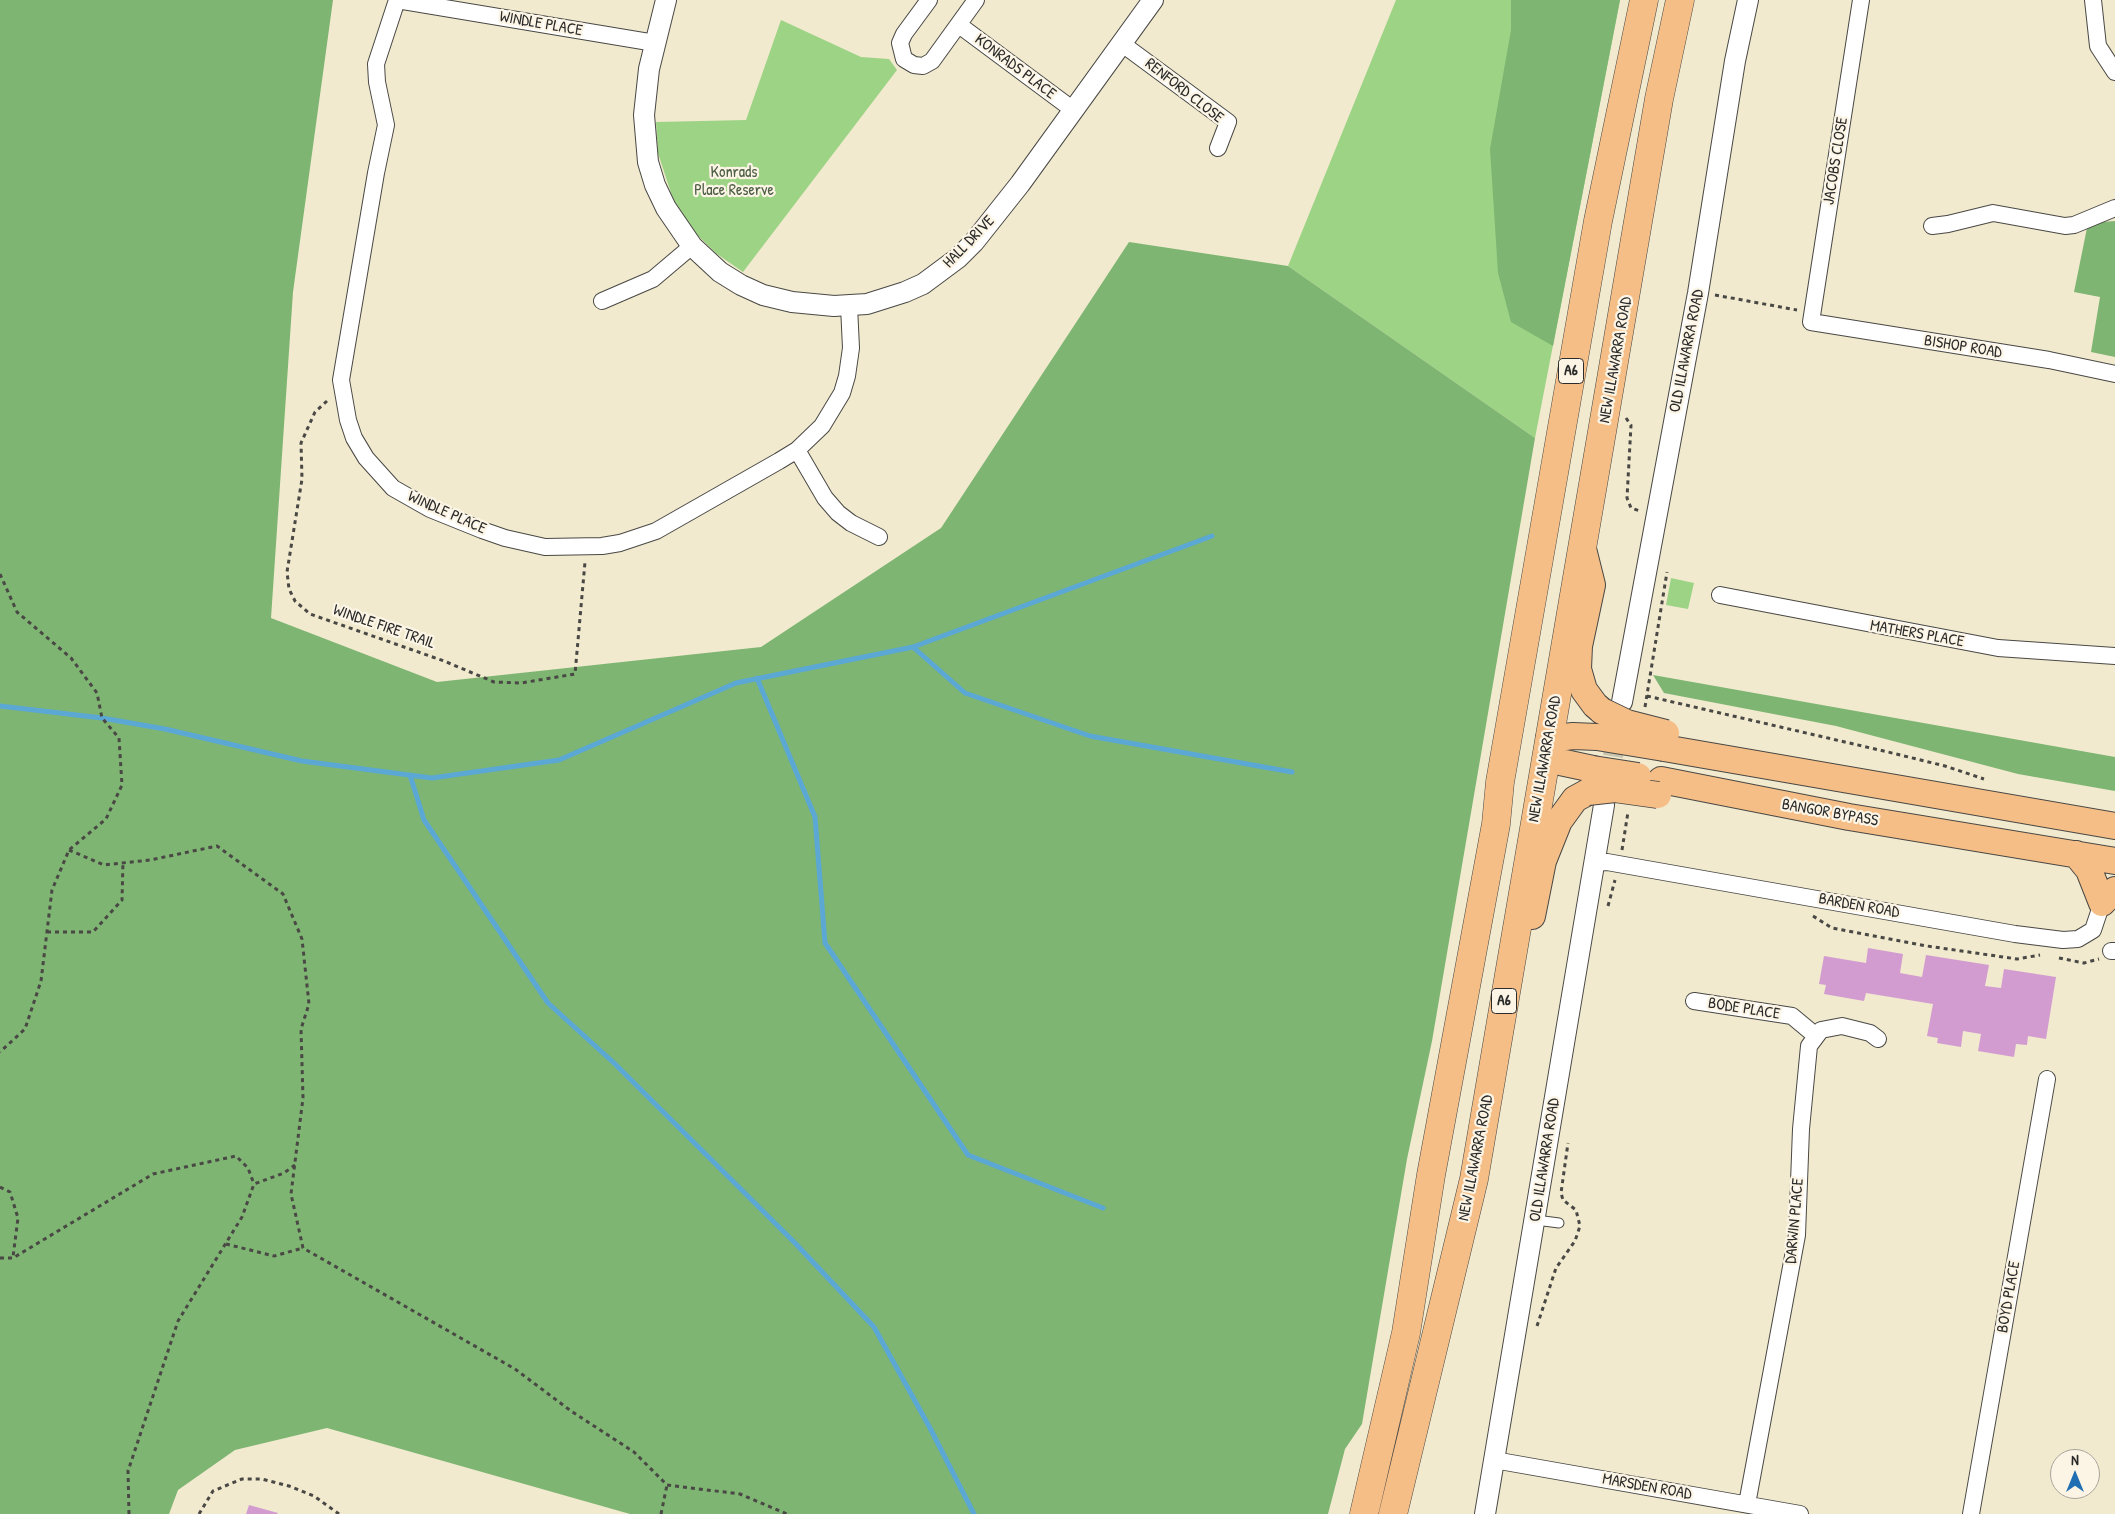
<!DOCTYPE html>
<html>
<head>
<meta charset="utf-8">
<style>
  body { margin:0 }
  #map { position:relative; width:2115px; height:1514px; overflow:hidden; background:#f1eacf; font-family:"Patrick Hand",sans-serif }
  canvas { display:block }
  .north { position:absolute; left:2050px; top:1449px; width:50px; height:50px; box-sizing:border-box; background:#fcf5e5; border:1px solid #a8a49b; border-radius:50%; rotate:0deg; font-size:14px; font-weight:700; line-height:20px; text-align:center; color:#2b2b2b }
  .north::after { content:''; display:block; margin:auto; width:18px; height:22px; background:#1f6fb2; clip-path:polygon(50% 0,100% 100%,50% 72%,0 100%) }
</style>
</head>
<body>
<div id="map">
<canvas width="2115" height="1514"></canvas>
<div class="north">N</div>
</div>
<script>
const g = document.querySelector('canvas').getContext('2d');
g.lineJoin = 'round';
function paint(path, color) {
  g.fillStyle = color;
  g.fill(path, 'evenodd');
}
function toPath(rows) {
  const path = new Path2D();
  for (const r of rows) {
    path.moveTo(r[0], r[1]);
    for (let i = 2; i < r.length; i += 2) path.lineTo(r[i], r[i + 1]);
  }
  return path;
}
function trace(path, color, width, dash) {
  g.strokeStyle = color;
  g.lineWidth = width;
  g.lineCap = dash ? 'butt' : 'round';
  g.setLineDash(dash || []);
  g.stroke(path);
}
function write(font, color, halo, rows, align = 'center') {
  g.font = font + ' "Patrick Hand",sans-serif';
  g.lineWidth = 4.5;
  g.setLineDash([]);
  g.textBaseline = 'middle';
  g.strokeStyle = halo;
  g.fillStyle = color;
  for (const [text, x, y, turn = 0] of rows) {
    g.save();
    g.translate(x, y);
    g.rotate((+turn || 0) * Math.PI / 180);
    g.textAlign = isNaN(turn) ? turn : align;
    if (halo) g.strokeText(text, 0, 0);
    g.fillText(text, 0, 0);
    g.restore();
  }
}
paint(toPath([
  [1396,0,1620,0,1535,438,1288,266],
  [781,20,861,57,889,59,897,70,743,272,717,254,695,233,680,212,672,196,658,153,656,122,746,120],
  [1671,578,1694,583,1688,609,1666,605]
]), '#9dd385');
paint(toPath([
  [0,0,333,0,293,292,271,618,437,682,761,647,941,528,1129,242,1288,266,1535,438,1432,1041,1407,1159,1362,1424,1345,1449,1328,1514,630,1514,327,1428,235,1450,178,1490,169,1514,0,1514],
  [1511,0,1620,0,1553,346,1511,322,1498,273,1490,149,1511,30],
  [2115,221,2115,357,2091,352,2100,297,2074,292,2088,223],
  [1653,675,2115,757,2115,791,2018,774,1836,726,1664,693]
]), '#7eb572');
trace(toPath([
  [913,647,965,693,1090,736,1292,772],
  [757,678,815,817,825,943,968,1155,1103,1208],
  [0,706,102,718,165,729,302,761,432,778,559,760,736,683,913,647,1212,536],
  [410,775,424,820,548,1003,614,1063,795,1243,874,1327,930,1428,974,1514]
]), '#5ca8d5', 5);
paint(toPath([
  [1868,948,1903,954,1900,973,1922,977,1926,955,1989,965,1985,986,2001,988,2004,969,2056,977,2046,1039,2028,1036,2027,1045,2016,1044,2014,1057,1978,1051,1981,1034,1963,1031,1961,1047,1937,1043,1938,1038,1927,1036,1933,1004,1866,993,1864,1001,1824,994,1826,985,1819,984,1824,956,1866,963],
  [249,1505,278,1513,277,1514,246,1514]
]), '#d29cd0');
trace(toPath([
  [1608,786,1618,726]
]), '#c9c4ae', 20, [20, 10]);
const service = toPath([
  [1536,1220,1559,1223]
]);
const minor = toPath([
  [397,0,376,64,377,82,386,125,376,173,341,380,348,420,354,438,366,458,393,488,430,509,482,530,505,538,545,547,602,546,620,543,656,531,779,461,797,450,822,426,842,393,847,376,851,348,849,306],
  [397,0,655,43],
  [929,0,904,34,900,43,904,59,914,65,923,66,932,61,976,0],
  [1861,0,1811,322,2049,360,2115,374],
  [2093,0,2098,46,2115,72],
  [959,25,1072,109],
  [1121,43,1228,122,1218,148],
  [1932,226,1948,224,1993,213,2065,226,2074,225,2115,208],
  [602,301,653,279,692,246],
  [797,450,825,498,838,513,851,523,879,537],
  [1720,595,1998,648,2115,656],
  [1595,863,1607,862,2015,934,2063,940,2078,939,2093,930,2102,903],
  [2111,951,2115,951],
  [1694,1001,1792,1016,1816,1036],
  [1494,1460,1800,1514],
  [1747,1504,1797,1235,1801,1129,1809,1046,1821,1030,1842,1026,1870,1033,1878,1039],
  [1971,1514,2047,1079]
]);
const tertiary = toPath([
  [666,0,649,69,644,115,648,162,655,185,666,208,692,246,720,272,741,285,763,295,792,302,834,306,867,304,905,292,923,284,958,258,974,242,1020,184,1153,0],
  [1622,702,1698,293,1735,61,1748,0],
  [1485,1514,1604,805]
]);
const primary = toPath([
  [1583,549,1592,585,1579,646,1578,669,1584,690,1595,705,1602,711],
  [1549,739,1573,736,1597,737],
  [1664,748,2115,826],
  [1546,759,1593,769],
  [1661,780,1849,817,2115,861],
  [2076,854,2089,870,2102,903,2115,890],
  [1532,916,1543,861,1559,821,1575,799,1588,792]
]);
const trunk = toPath([
  [1364,1514,1406,1333,1431,1175,1496,824,1500,782,1598,221,1644,0],
  [1393,1514,1474,1179,1659,99,1680,0]
]);
trace(service, '#494844', 11);
trace(minor, '#494844', 18);
trace(tertiary, '#494844', 22);
trace(primary, '#494844', 28);
trace(trunk, '#494844', 29);
trace(toPath([
  [1715,295,1797,310],
  [327,401,315,412,301,443,302,479,287,572,289,589,295,601,310,614,444,661,494,682,521,683,575,674,585,562],
  [1626,418,1631,425,1627,498,1631,508,1640,511],
  [0,574,17,612,71,658,97,693,102,718,119,738,122,785,106,819,69,850,52,890,41,981,25,1029,0,1052],
  [1647,696,1888,752,1945,766,1984,779],
  [1645,707,1667,572],
  [69,850,104,865,150,860,217,846,283,894,302,939,309,1004,301,1029,303,1098,291,1194,303,1248,515,1369,571,1411,634,1452,667,1485,740,1494,787,1514],
  [1622,850,1628,812],
  [1608,906,1615,880],
  [1813,916,1832,928,1927,946,2017,959,2040,955],
  [47,932,93,932,122,900,123,862],
  [2059,958,2084,963,2099,959],
  [0,1187,10,1192,18,1218,13,1257],
  [226,1244,274,1256,303,1248],
  [0,1258,13,1258,153,1174,236,1156,248,1168,254,1184],
  [1537,1326,1556,1268,1575,1241,1580,1226,1576,1210,1563,1200,1561,1193,1568,1143],
  [129,1514,128,1471,178,1321,242,1217,254,1184,284,1173,295,1165],
  [199,1514,213,1491,242,1479,262,1479,289,1486,314,1496,339,1514],
  [661,1514,667,1485]
]), '#494844', 3, [4, 4]);
trace(service, '#fff', 9);
trace(minor, '#fff', 16);
trace(tertiary, '#fff', 20);
trace(primary, '#f6be87', 26);
trace(trunk, '#f6be87', 28);
const primaryBridge = toPath([
  [1602,711,1627,723,1666,733],
  [1597,737,1664,748],
  [1593,769,1638,776],
  [1588,792,1615,789,1658,795]
]);
trace(primaryBridge, '#494844', 28, []);
trace(primaryBridge, '#f6be87', 26);
for (const [x, y, w] of [
  [1571,371,25],
  [1504,1001,25]
]) {
  const box = new Path2D();
  box.roundRect(x - w / 2, y - 12.5, w, 25, 4);
  g.fillStyle = '#fcf5e5';
  g.fill(box);
  trace(box, '#2b2b2b', 1);
}
write('bold 15px', '#2b2b2b', null, [
  ["A6",1571,371],
  ["A6",1504,1001]
]);
write('16px', '#2b2b2b', '#fcf5e5', [
  ["WINDLE PLACE",541,24,10],
  ["KONRADS PLACE",1015,67,37],
  ["RENFORD CLOSE",1184,91,38],
  ["JACOBS CLOSE",1836,161,-81],
  ["HALL DRIVE",969,242,-46],
  ["BISHOP ROAD",1963,347,9],
  ["OLD ILLAWARRA ROAD",1687,351,-79],
  ["NEW ILLAWARRA ROAD",1616,360,-80],
  ["WINDLE PLACE",447,513,24],
  ["WINDLE FIRE TRAIL",384,627,19],
  ["MATHERS PLACE",1917,634,10],
  ["NEW ILLAWARRA ROAD",1545,759,-80],
  ["BANGOR BYPASS",1830,813,10],
  ["BARDEN ROAD",1859,906,10],
  ["BODE PLACE",1744,1009,9],
  ["NEW ILLAWARRA ROAD",1476,1158,-79],
  ["OLD ILLAWARRA ROAD",1545,1160,-81],
  ["DARWIN PLACE",1795,1221,-85],
  ["BOYD PLACE",2009,1297,-80],
  ["MARSDEN ROAD",1647,1487,10]
]);
write('16px', '#4d5d46', '#fcf5e5', [
  ["Konrads",734,173],
  ["Place Reserve",734,191]
]);
</script>
</body>
</html>
